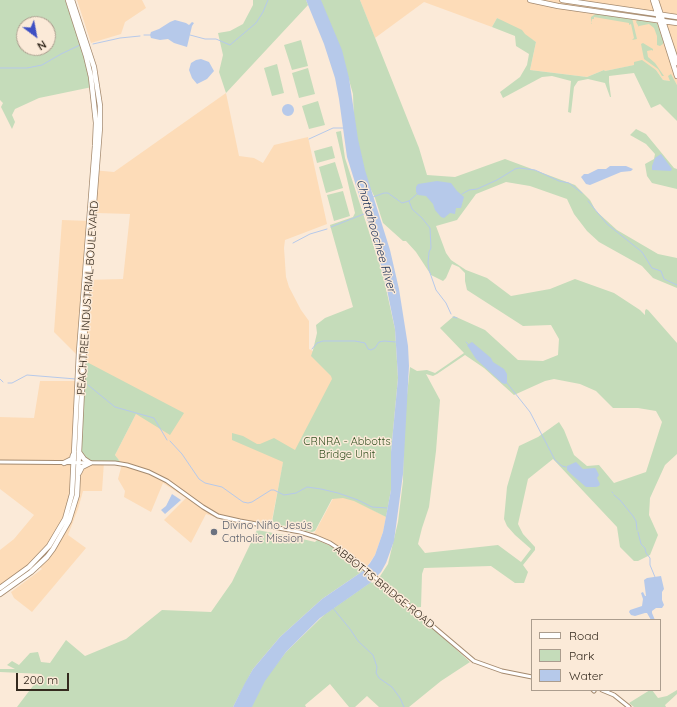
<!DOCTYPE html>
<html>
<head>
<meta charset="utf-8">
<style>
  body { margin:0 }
  #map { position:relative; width:677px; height:707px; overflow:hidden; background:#fbead8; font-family:Quicksand,sans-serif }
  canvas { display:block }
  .legend { position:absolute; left:531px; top:619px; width:130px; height:72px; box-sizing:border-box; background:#fbead8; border:1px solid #ab9d8e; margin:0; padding:5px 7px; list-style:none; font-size:12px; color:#342a1e }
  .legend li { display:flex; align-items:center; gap:8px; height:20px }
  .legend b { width:20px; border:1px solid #ab9d8e }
  .north { position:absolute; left:16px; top:16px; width:40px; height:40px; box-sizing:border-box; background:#fbead8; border:1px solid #ab9d8e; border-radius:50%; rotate:148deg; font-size:11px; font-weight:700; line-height:16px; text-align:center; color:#342a1e }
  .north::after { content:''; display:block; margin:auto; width:14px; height:18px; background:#3f50c3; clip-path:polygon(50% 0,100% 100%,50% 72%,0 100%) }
  .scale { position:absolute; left:16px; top:673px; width:53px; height:18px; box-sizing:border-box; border:2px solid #342a1e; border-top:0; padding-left:5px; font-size:12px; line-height:14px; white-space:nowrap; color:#342a1e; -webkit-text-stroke:3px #fbead8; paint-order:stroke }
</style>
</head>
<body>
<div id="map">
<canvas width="677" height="707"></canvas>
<ul class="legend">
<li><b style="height:5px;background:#fff"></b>Road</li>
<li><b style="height:11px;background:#c5dcba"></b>Park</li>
<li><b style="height:11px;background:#b6c9ea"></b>Water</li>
</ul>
<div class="north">N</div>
<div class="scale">200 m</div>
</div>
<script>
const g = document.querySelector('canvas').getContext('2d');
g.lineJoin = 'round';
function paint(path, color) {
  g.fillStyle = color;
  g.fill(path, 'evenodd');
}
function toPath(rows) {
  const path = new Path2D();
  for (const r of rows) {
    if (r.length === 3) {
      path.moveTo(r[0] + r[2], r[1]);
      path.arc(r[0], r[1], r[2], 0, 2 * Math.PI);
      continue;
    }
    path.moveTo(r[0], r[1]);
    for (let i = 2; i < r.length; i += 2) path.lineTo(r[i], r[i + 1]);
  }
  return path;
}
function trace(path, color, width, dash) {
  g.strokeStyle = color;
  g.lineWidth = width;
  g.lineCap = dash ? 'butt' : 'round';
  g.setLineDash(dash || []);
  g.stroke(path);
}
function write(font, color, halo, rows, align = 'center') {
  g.font = font + ' Quicksand,sans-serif';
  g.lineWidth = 3;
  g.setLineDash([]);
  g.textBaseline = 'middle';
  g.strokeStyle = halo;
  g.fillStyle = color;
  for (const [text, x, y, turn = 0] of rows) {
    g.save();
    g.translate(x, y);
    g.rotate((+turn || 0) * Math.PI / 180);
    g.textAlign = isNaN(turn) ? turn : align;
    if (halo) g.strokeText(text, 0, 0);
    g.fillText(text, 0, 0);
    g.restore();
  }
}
paint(toPath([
  [77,0,142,0,146,8,125,22,121,34,91,43],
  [360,0,677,0,677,85,671,75,670,81,663,80,656,70,635,65,605,71,604,70,587,77,530,70,536,42,497,18,492,27,424,2,375,38],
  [226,93,239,156,254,158,263,163,274,145,308,137,327,224,285,240,284,248,286,277,289,287,301,310,309,321,309,349,341,366,288,465,283,463,271,525,230,522,206,514,191,543,164,520,186,498,163,483,151,512,124,497,125,491,118,479,122,464,115,455,136,414,54,332,62,220,90,221,86,280,123,279,130,214,97,213,92,215,92,170,114,172],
  [40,381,80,381,104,462,102,491,83,491,78,509,68,535,86,548,32,612,14,598,11,592,42,569,37,564,2,586,0,584,0,550,14,539,34,515,0,489,0,417,34,418],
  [337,491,386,517,383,532,375,555,366,568,338,546,314,534]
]), '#fddcb8');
paint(toPath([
  [0,0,65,0,85,58,92,87,39,98,15,109,12,115,15,122,12,129,1,107,3,103,0,100],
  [24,24,48,24,48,48,24,48],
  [253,0,306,0,308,5,226,93,219,72,223,55,218,33,230,31,243,24,253,5],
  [319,0,360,0,419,148,427,175,455,177,505,159,575,185,590,200,596,211,617,230,658,254,677,258,677,288,653,278,642,266,599,242,587,231,574,214,567,199,530,186,506,182,476,194,457,220,436,226,446,253,451,260,466,270,487,278,511,296,550,289,575,279,614,293,640,310,645,315,645,311,646,309,648,310,677,343,677,454,665,465,650,498,649,515,658,535,650,555,638,561,634,561,620,547,617,527,553,459,528,479,518,524,523,534,535,547,535,550,523,565,528,572,524,583,515,583,491,566,424,568,422,574,421,607,411,608,470,662,441,681,409,707,379,707,367,696,355,707,349,707,330,684,305,705,306,707,251,707,260,685,286,652,325,614,371,582,372,583,377,581,388,564,398,522,403,481,404,423,410,367,417,371,427,370,435,373,464,353,440,328,454,316,485,330,518,360,543,361,558,355,559,339,551,325,523,326,467,290,465,281,465,273,459,267,452,264,446,278,443,281,431,275,416,252,406,241,403,241,383,223,375,198,363,173,354,122,353,94,345,66],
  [465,355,484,368,514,395,545,381,554,379,580,384,596,391,613,408,638,408,656,411,662,422,646,472,614,483,599,465,587,466,574,455,564,430,559,422,538,437,519,446,507,487,504,519,507,526,515,535,531,549,521,562,498,545,425,553,418,544,422,528,429,507,436,451,440,400,426,374,433,376,437,374],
  [597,13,632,18,637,39,632,40,634,38,631,24,629,25,629,23,594,17,594,19,592,19,591,23,592,24,591,24,591,17],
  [497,18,522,30,525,34,536,42,530,70,587,77,604,70,605,71,634,65,634,62,642,60,656,70,663,80,670,81,668,76,671,74,677,85,677,121,660,104,651,108,634,73,609,76,609,82,611,97,610,97,605,83,588,79,578,81,574,87,571,113,568,112,571,81,552,76,542,77,503,98,500,92,520,77,527,65,529,54,516,46,515,36,492,27],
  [637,20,657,23,663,41,663,44,660,46,657,45,657,36,654,28,649,24,639,26,639,27,636,22],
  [301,40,308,66,292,70,284,45],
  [643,43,653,49,653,51,652,50,647,51,648,57,655,63,664,76,662,76,658,69,644,59,641,44],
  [277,64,284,93,272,96,264,68],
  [308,68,315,94,299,98,292,73],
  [318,101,325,125,309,129,302,106],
  [636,129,646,134,674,168,677,169,677,189,652,183,647,176,645,164,654,159,655,154,646,144,630,135],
  [341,131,345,158,383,275,395,329,398,378,391,452,391,490,386,517,354,501,343,498,332,499,315,531,312,532,275,524,275,522,272,522,283,462,232,440,232,433,243,436,257,444,260,444,274,438,295,450,332,379,331,376,311,356,313,350,317,333,316,325,325,318,353,307,330,225,353,217,355,213,336,132],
  [332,146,335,158,317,163,314,151],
  [335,162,343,188,326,193,319,167],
  [343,191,350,216,334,221,327,195],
  [83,360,184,413,170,435,136,414,115,455,122,464,77,462,80,381],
  [257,530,290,536,315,542,317,540,335,548,363,571,322,599,280,637,253,669,233,707,17,707,42,674,0,672,0,669,15,669,7,665,12,661,19,665,30,653,38,652,41,662,50,663,66,640,85,656,126,639,162,610,211,612,232,582],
  [650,690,652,690,658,698,667,696,677,690,677,694,665,705,666,707,634,707,629,703]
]), '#c5dcba');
paint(toPath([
  [306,0,321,0,342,50,349,78,358,139,365,170,390,250,399,289,408,346,409,366,403,474,394,541,386,563,381,572,370,583,320,618,286,652,265,681,252,707,233,707,245,683,253,669,280,637,322,599,363,571,370,563,375,555,383,532,391,490,391,452,398,378,395,329,384,275,347,157,339,99,335,78,324,44],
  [175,20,186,23,189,25,192,22,194,23,192,26,187,47,174,43,168,39,160,40,151,38,150,35,151,32,159,29,170,22],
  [201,59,209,62,214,71,207,79,197,84,192,78,189,70,191,63,196,60],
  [288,110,6],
  [661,154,672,169,671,171,652,170,652,166,655,158],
  [610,166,626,166,633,169,631,171,621,172,590,185,586,184,581,177,584,174,588,174,598,169,606,169],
  [437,181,451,183,457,191,464,197,461,208,456,208,455,214,450,213,444,218,441,217,435,210,433,204,426,196,418,195,416,192,416,187,418,184],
  [472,342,491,358,493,362,504,369,507,374,507,383,505,384,502,383,476,359,467,345],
  [576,462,583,469,595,468,596,469,599,475,597,478,600,484,599,486,596,487,586,487,571,474,567,470,567,466],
  [172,494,181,500,165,514,161,510,166,506],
  [661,576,664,589,662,592,662,600,664,605,662,608,656,608,652,611,652,613,655,620,651,620,647,613,645,613,635,616,631,615,629,612,630,610,642,606,643,599,641,593,643,592,645,596,646,596,644,580,647,578]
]), '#b6c9ea');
trace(toPath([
  [144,35,150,35],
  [190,35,205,39,216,39,230,45,256,23,263,12,268,0],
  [93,44,120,38,140,36],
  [0,68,27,68,42,65,61,54,80,45],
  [309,139,333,128,344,128],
  [462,194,469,190,477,189,497,180,515,169,519,168,535,170,559,181,569,183,582,193],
  [373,197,384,193,388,193,402,203,409,201,417,194],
  [409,201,412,209,422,218,430,228,431,248,429,252,428,263,429,270,436,290,446,303,451,314],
  [588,201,607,224,642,252,652,268,661,271,664,279,677,285],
  [331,227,364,214],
  [293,243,310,234,327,229],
  [453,317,457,318],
  [466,342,468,344],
  [312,349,317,343,323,341,355,341,365,343,368,349,371,350,375,348,379,342,384,341,396,342],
  [0,379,3,382],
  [8,383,12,383,27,375,76,379],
  [507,383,530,412,555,460,562,466,566,467],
  [88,385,115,407,154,418,167,440],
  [170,441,182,454,199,479,205,483,222,487,243,502,248,503,252,502,271,490,274,490,284,495,296,493,307,487,321,489,338,493,358,500,372,507,387,508],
  [612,492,613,493],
  [614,495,620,500,633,516,636,521,637,530],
  [638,532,641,544,645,548,646,553,650,558,650,565,655,577],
  [332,607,350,629,358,641,373,655,377,667,376,673,379,678,392,687,400,698,404,707]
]), '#b6c9ea', 1);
const secondary = toPath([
  [0,462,115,463,127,465,149,472,167,481,203,507,218,516,240,521,300,532,316,537,330,543,351,557,474,661,502,671,532,677],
  [593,690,594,691],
  [602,690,614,695,629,707]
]);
const highway = toPath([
  [530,0,558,6,677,23],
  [562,0,677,17],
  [653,0,677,76],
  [656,0,677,63],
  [79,452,84,459,90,463],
  [64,463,72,459,73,455],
  [79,473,82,467,90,463],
  [0,588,29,567,49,546,65,519,72,494,79,352,95,146,96,123,91,77,86,56,68,0],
  [0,594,31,572,47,557,53,549,69,521,77,495,86,305,100,127,100,106,94,67,72,0]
]);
trace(secondary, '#a48a6f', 5);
trace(highway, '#a48a6f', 6);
trace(secondary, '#fff', 3);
trace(highway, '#fff', 4.5);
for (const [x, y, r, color] of [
  [214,532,4,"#6b7280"]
]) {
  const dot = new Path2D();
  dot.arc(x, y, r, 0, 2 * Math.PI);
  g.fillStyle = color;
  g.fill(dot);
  trace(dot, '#fbead8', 1.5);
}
write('11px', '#342a1e', '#fbead8', [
  ["PEACHTREE INDUSTRIAL BOULEVARD",88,298,-86],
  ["ABBOTTS BRIDGE ROAD",384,587,39]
]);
write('11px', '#335122', '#fbead8', [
  ["CRNRA - Abbotts",347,442],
  ["Bridge Unit",347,455]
]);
write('11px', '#5b616d', '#fbead8', [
  ["Divino Niño Jesús",222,526],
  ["Catholic Mission",222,539]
], 'left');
write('italic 12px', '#162d57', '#fbead8', [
  ["Chattahoochee River",376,236,74]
]);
</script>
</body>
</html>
